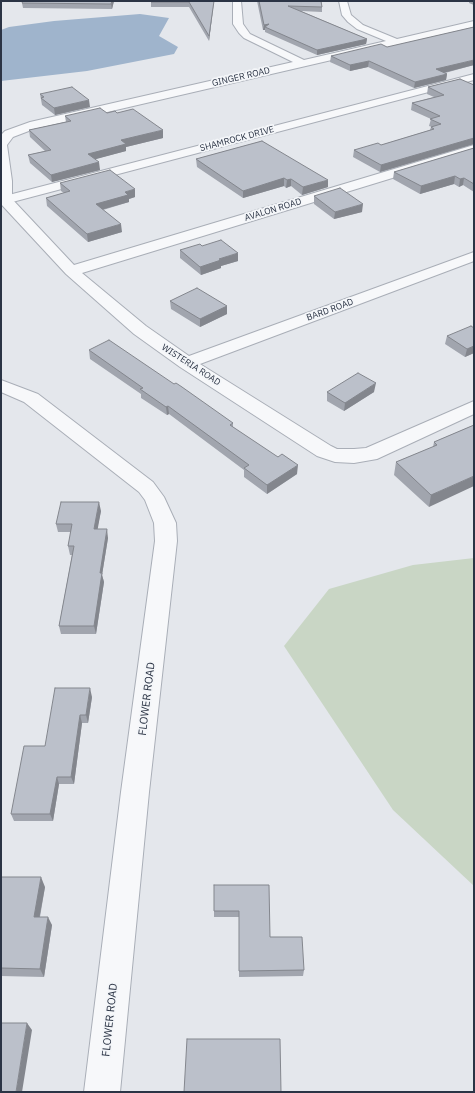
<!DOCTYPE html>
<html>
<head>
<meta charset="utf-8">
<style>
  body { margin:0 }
  #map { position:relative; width:475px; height:1093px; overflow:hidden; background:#e4e7ec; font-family:"IBM Plex Sans",sans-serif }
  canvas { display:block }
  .frame { position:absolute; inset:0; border:2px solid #2b3445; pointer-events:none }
</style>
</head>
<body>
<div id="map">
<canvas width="475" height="1093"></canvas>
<div class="frame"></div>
</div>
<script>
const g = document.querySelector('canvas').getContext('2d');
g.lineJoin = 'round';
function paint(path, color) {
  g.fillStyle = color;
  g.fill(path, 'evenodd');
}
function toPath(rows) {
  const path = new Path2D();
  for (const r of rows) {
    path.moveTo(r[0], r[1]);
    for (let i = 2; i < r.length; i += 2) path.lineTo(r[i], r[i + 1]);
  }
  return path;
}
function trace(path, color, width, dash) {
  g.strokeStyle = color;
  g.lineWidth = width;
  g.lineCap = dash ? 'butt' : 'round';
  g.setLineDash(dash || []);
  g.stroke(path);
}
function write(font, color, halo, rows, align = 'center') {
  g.font = font + ' "IBM Plex Sans",sans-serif';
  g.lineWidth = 3.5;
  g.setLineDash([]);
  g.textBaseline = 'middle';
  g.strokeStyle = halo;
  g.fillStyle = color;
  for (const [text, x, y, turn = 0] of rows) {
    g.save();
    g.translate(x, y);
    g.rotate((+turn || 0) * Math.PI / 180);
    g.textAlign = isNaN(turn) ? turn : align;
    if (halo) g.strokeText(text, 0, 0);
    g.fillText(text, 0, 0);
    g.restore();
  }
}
paint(toPath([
  [474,558,474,886,393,810,284,646,329,589,413,565]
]), '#c9d6c5');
paint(toPath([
  [140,14,169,18,159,36,178,47,174,54,87,71,1,81,1,30,9,27,54,21]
]), '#9fb4cc');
const minor = toPath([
  [233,1,241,1,243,24,250,34,304,60,386,41,357,29,348,22,342,15,339,1,347,1,351,15,363,25,397,39,474,21,474,27,34,129,13,137,7,145,12,181,12,199,74,265,474,145,474,153,82,273,146,326,189,356,474,252,474,261,200,364,331,446,337,449,354,449,366,448,474,401,474,414,377,459,354,463,335,462,317,456,180,367,134,334,66,274,1,204,1,135,5,131,30,122,293,62,244,38,239,33,233,24,233,1],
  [1,380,38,394,153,482,164,497,176,523,177,541,149,792,120,1092,84,1092,121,792,155,541,154,523,145,500,139,492,24,402,1,392,1,380]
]);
const tertiary = toPath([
  [474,74,474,80,1,205,1,197,474,74]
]);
trace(minor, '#a9aeb7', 2);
trace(tertiary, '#a9aeb7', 2);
paint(minor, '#f7f8fa');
paint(tertiary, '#f7f8fa');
paint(toPath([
  [114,1,112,9,23,8,22,3],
  [214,1,209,41,189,7,151,7,151,2],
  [257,1,321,1,322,7,322,12,301,11,367,39,366,44,317,55,265,32,265,30,263,30],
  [469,1,474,1,474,5,469,3],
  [387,47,474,65,445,73,447,74,446,80,414,88,368,67,350,71,330,62,331,56],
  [460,79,474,144,380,172,353,157,354,150,381,145,430,130,431,127,432,127,429,126,431,119,411,110,412,103,434,97,427,94,428,87],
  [40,94,90,107,55,115,42,105],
  [107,113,163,138,126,147,126,151,95,159,100,170,52,182,30,163,28,155,45,151,30,137,29,130,66,122,65,116],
  [262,141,328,187,302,195,291,186,286,188,284,186,243,198,197,167,196,159],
  [474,148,474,192,463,185,459,187,454,184,420,194,393,179,394,172],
  [60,183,135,197,129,199,129,202,103,210,122,232,88,242,47,206,46,198,64,193,61,191],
  [314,196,362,212,334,219,314,204],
  [202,246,238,261,221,266,221,268,201,275,180,258,180,250],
  [170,301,227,306,227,314,200,327,171,309],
  [474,328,474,353,465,357,445,344,447,336],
  [89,350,233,423,233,427,297,474,267,494,244,477,244,470,169,414,167,415,141,398,141,394,90,359],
  [327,392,374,392,344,411,327,401],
  [474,425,429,507,394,475,396,462,433,447,434,442],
  [101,511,97,529,108,538,102,575,104,582,96,634,61,634,59,626,72,555,70,555,68,546,71,532,58,532,56,524],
  [92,697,88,723,82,723,74,784,59,784,53,821,14,821,11,814,45,746],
  [1,877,45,887,40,917,52,925,44,977,1,976],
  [214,885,270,937,304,970,303,976,239,977,239,917,214,917]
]), '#a1a5ae');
paint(toPath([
  [112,1,114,1,112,9,111,4],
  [214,1,209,41,209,36],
  [269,24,265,27,265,30,263,30,264,25],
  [367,39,366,44,317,55,317,50],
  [474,60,474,65,435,75,436,69],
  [369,61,368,67,350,71,350,65],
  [447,74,446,80,414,88,415,82],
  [89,100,90,107,55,115,54,108],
  [163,130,163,138,126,147,126,151,89,161,88,154,121,140],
  [474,138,474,144,380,172,381,165],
  [99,162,100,170,52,182,51,175],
  [455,176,454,184,420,194,421,186],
  [284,178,284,186,243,198,243,191],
  [464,178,463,185,459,187,460,179],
  [291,179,291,186,286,188,287,180],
  [328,180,328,187,302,195,303,187],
  [135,189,135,197,129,199,129,202,97,211,96,204,125,192],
  [363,204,362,212,334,219,335,212],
  [121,224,122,232,88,242,87,234],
  [238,253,238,261,221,266,221,268,201,275,200,267,219,259],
  [227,306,227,314,200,327,200,319],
  [474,346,474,353,465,357,467,349],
  [376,383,374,392,344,411,345,403],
  [168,406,169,414,167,415,166,407],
  [298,465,297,474,267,494,267,485],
  [474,476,474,486,429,507,431,495],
  [99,502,101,511,96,538,94,529],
  [107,529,108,538,102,575,104,582,96,634,94,626,100,573],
  [90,688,92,697,88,723,86,715],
  [80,715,82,723,74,784,71,777],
  [57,777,59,784,53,821,50,814],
  [41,877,45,887,38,925,34,917],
  [48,917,52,925,44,977,40,969],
  [27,1023,32,1030,22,1092,16,1092]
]), '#83868d');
const building = toPath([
  [23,1,112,1,111,4,22,3,23,1],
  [151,1,214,1,209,36,189,2,151,2,151,1],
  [259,1,321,1,322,7,288,6,367,39,317,50,265,27,269,24,264,25,259,1],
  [474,27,474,60,436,69,447,74,415,82,369,61,350,65,331,56,381,44,387,47,474,27],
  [460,79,474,85,474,138,381,165,354,150,378,143,381,145,434,129,431,127,441,124,430,119,440,116,412,103,444,95,428,87,460,79],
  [72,87,89,100,54,108,41,98,44,97,40,94,72,87],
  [100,108,107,113,115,111,117,113,133,109,163,130,121,140,126,144,88,154,99,162,51,175,28,155,51,150,29,130,71,121,65,116,100,108],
  [262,141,328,180,303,187,291,179,287,180,284,178,243,191,196,159,262,141],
  [474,148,474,184,464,178,460,179,455,176,421,186,394,172,474,148],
  [110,170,135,189,125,192,128,195,96,204,121,224,87,234,46,198,70,191,60,183,110,170],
  [340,188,363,204,335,212,314,196,340,188],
  [221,240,238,253,219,259,221,260,200,267,180,250,200,244,202,246,221,240],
  [197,288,227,306,200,319,170,301,197,288],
  [471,326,474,328,474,346,467,349,447,336,471,326],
  [109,340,174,384,176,383,182,387,233,423,230,425,278,457,282,454,298,465,267,485,244,468,249,465,168,406,166,407,140,389,143,388,89,350,109,340],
  [358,373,376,383,345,403,327,392,358,373],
  [474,425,474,476,431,495,396,462,437,445,434,442,474,425],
  [61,502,99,502,94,529,107,529,100,573,102,573,94,626,59,626,74,546,68,546,72,524,56,524,61,502],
  [55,688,90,688,86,715,80,715,71,777,57,777,50,814,11,814,24,746,45,746,55,688],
  [1,877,41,877,34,917,48,917,40,969,1,968,1,877],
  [214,885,269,885,270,937,302,937,304,970,239,971,239,911,214,911,214,885],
  [1,1023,27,1023,16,1092,1,1092,1,1023],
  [187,1039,280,1039,281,1092,184,1092,187,1039]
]);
paint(building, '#bbc0ca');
trace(building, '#83868d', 1);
write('9px', '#2b3445', '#f4f6f9', [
  ["GINGER ROAD",241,77,-13],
  ["SHAMROCK DRIVE",237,139,-15],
  ["AVALON ROAD",273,210,-17],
  ["BARD ROAD",330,310,-20],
  ["WISTERIA ROAD",191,365,33]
]);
write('11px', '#2b3445', '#f4f6f9', [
  ["FLOWER ROAD",147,699,-83],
  ["FLOWER ROAD",110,1020,-84]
]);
</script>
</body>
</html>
